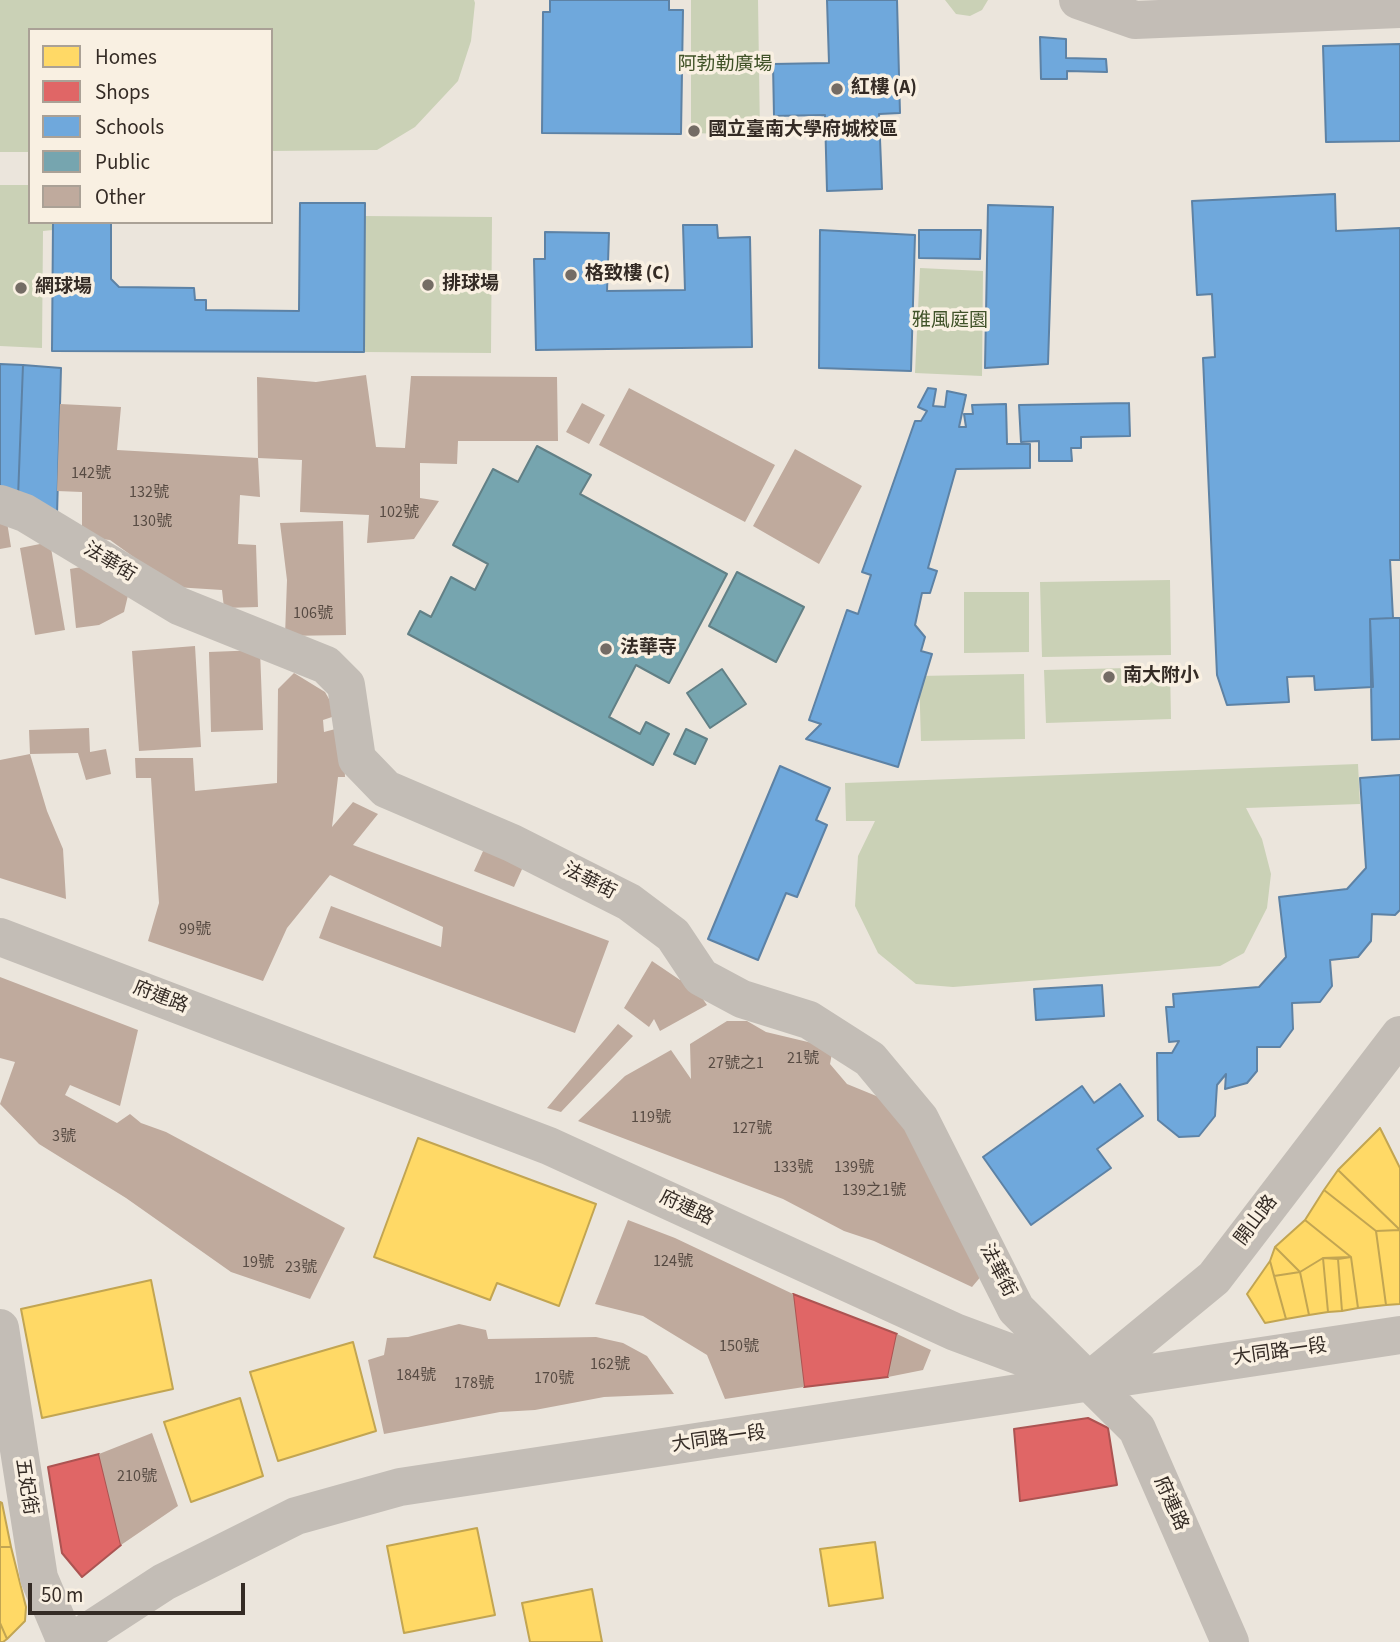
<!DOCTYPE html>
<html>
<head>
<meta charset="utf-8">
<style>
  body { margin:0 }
  #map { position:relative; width:1400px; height:1642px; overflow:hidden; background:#ebe5dc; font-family:"Source Sans 3",sans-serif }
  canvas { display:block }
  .legend { position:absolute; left:28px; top:28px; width:245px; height:196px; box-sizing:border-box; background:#f9f0e2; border:2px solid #aaa196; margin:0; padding:9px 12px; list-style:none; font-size:21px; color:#342b25 }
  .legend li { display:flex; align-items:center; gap:14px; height:35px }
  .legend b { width:35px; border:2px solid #aaa196 }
  .scale { position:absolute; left:28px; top:1583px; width:217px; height:32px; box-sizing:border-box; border:4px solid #342b25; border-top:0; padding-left:9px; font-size:21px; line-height:24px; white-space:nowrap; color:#342b25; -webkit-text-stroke:5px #f9f0e2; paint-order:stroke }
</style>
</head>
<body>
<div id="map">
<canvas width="1400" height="1642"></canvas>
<ul class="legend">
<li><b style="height:19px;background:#ffd966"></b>Homes</li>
<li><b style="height:19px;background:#e06666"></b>Shops</li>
<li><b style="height:19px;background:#6fa8dc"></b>Schools</li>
<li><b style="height:19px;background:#76a5af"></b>Public</li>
<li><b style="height:19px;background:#bfaa9d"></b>Other</li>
</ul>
<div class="scale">50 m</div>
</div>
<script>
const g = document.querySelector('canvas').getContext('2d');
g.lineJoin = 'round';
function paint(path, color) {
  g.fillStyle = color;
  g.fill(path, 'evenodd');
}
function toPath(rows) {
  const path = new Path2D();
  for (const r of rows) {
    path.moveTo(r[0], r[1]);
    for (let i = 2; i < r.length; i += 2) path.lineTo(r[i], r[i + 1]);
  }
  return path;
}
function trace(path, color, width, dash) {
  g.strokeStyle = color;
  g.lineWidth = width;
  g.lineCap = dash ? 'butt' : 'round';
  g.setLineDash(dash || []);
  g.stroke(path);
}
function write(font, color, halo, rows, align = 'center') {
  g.font = font + ' "Source Sans 3","Noto Sans TC",sans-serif';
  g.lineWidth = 7;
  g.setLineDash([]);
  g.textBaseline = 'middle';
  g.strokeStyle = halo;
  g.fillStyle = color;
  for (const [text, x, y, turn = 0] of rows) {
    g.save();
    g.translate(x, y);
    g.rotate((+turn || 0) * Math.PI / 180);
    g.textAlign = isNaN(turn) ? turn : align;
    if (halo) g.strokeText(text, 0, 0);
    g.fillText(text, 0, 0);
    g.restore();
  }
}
paint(toPath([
  [0,0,474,0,475,3,471,41,458,81,415,127,377,150,271,151,271,30,30,30,30,152,0,152],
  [691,0,758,0,760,135,691,133],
  [945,0,988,0,982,10,970,16,956,14],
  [0,185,29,185,30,222,53,222,53,230,43,231,42,348,0,346],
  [364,216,492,217,491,353,364,352],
  [920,268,983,271,982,376,915,373],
  [1170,580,1171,655,1042,657,1040,582],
  [964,592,1029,592,1029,652,964,653],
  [1170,667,1171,719,1046,723,1044,670],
  [1024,674,1025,739,921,741,919,676],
  [1358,764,1360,804,1246,808,1262,839,1271,874,1267,908,1244,953,1220,966,953,987,916,984,878,953,855,906,858,856,875,821,846,821,845,783]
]), '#cad1b6');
const homes = toPath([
  [1380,1128,1400,1168,1400,1230,1338,1170,1380,1128],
  [418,1138,596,1204,559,1306,497,1283,490,1300,374,1257,418,1138],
  [1338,1170,1400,1230,1376,1231,1324,1190,1338,1170],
  [1324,1190,1376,1231,1386,1305,1358,1308,1351,1257,1305,1220,1324,1190],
  [1305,1220,1351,1257,1323,1258,1300,1272,1275,1247,1305,1220],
  [1400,1230,1400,1304,1386,1305,1376,1231,1400,1230],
  [1275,1247,1300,1272,1274,1276,1270,1261,1275,1247],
  [1351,1257,1358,1308,1342,1311,1338,1259,1351,1257],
  [1323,1258,1328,1312,1309,1315,1300,1272,1323,1258],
  [1323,1258,1338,1259,1342,1311,1328,1312,1323,1258],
  [1270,1261,1286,1319,1265,1323,1247,1294,1270,1261],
  [1300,1272,1309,1315,1286,1319,1274,1276,1300,1272],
  [151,1280,173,1389,42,1418,21,1309,151,1280],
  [353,1342,376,1431,278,1461,250,1372,353,1342],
  [240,1398,263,1476,191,1502,164,1422,240,1398],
  [0,1502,2,1503,11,1547,0,1547,0,1502],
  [477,1528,495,1615,404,1633,387,1546,477,1528],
  [875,1542,883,1598,829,1606,820,1549,875,1542],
  [0,1547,11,1547,26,1607,25,1621,7,1639,0,1623,0,1547],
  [592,1589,602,1642,530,1642,522,1603,592,1589],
  [0,1623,7,1639,3,1642,0,1642,0,1623]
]);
paint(homes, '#ffd966');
trace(homes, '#c2a552', 2);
const shops = toPath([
  [793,1294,897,1334,888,1377,804,1387,793,1294],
  [1088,1418,1108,1428,1117,1485,1020,1501,1014,1429,1088,1418],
  [99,1454,121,1545,82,1577,62,1553,48,1467,99,1454]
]);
paint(shops, '#e06666');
trace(shops, '#ac5452', 2);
const schools = toPath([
  [550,0,669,0,669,10,683,10,681,134,542,133,543,12,550,12,550,0],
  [827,0,897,0,900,113,879,114,882,189,827,191,825,115,774,116,773,64,829,63,827,0],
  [1040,37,1066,39,1066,58,1106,59,1107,72,1067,71,1067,79,1041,79,1040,37],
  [1400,44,1400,141,1326,142,1323,46,1400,44],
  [1335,194,1336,231,1400,228,1400,560,1390,560,1393,618,1370,619,1373,687,1315,690,1314,676,1287,677,1289,702,1227,705,1217,675,1203,358,1215,357,1212,294,1197,295,1192,201,1335,194],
  [300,203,365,203,364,352,52,351,53,222,111,222,111,279,119,287,194,288,195,300,206,300,206,310,299,311,300,203],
  [988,205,1053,207,1048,364,985,368,988,205],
  [683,225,717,225,718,238,750,237,752,347,536,350,534,259,545,259,545,232,609,233,607,291,685,290,683,225],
  [820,230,915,235,911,371,819,368,820,230],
  [919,230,981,230,980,259,919,258,919,230],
  [0,364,23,365,18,498,0,489,0,364],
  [23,365,61,368,57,515,18,498,23,365],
  [928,388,936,389,933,406,945,407,947,391,966,395,959,427,966,427,964,414,973,414,972,405,1006,404,1007,444,1030,444,1030,468,956,469,928,568,937,571,930,593,922,593,915,625,925,637,921,651,932,654,898,767,806,739,821,724,809,720,847,610,858,614,871,575,862,572,915,421,921,421,927,411,918,407,928,388],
  [1129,403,1130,436,1081,437,1081,448,1071,448,1072,461,1039,461,1039,441,1021,442,1019,405,1129,403],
  [1393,618,1400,618,1400,739,1372,740,1370,619,1393,618],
  [780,766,830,788,816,820,827,825,797,897,786,893,758,960,708,939,780,766],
  [1400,775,1400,910,1395,915,1372,914,1371,941,1358,957,1330,960,1332,986,1320,1002,1292,1003,1293,1029,1280,1047,1257,1047,1257,1071,1247,1083,1225,1089,1226,1074,1217,1085,1215,1116,1199,1136,1179,1137,1158,1120,1157,1053,1172,1053,1179,1041,1169,1042,1166,1007,1174,1007,1173,994,1259,987,1286,957,1279,897,1347,889,1366,868,1360,778,1400,775],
  [1102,985,1104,1016,1036,1020,1034,989,1102,985],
  [1120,1084,1143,1116,1097,1149,1111,1168,1031,1225,983,1157,1082,1086,1094,1103,1120,1084]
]);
paint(schools, '#6fa8dc');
trace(schools, '#5d82a5', 2);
const public = toPath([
  [537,446,591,475,580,494,727,574,669,683,636,665,609,717,640,734,646,722,669,734,653,765,408,634,420,611,431,617,451,577,475,590,488,564,453,545,493,469,518,482,537,446],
  [737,572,804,607,776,662,709,626,737,572],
  [722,669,746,704,710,728,687,693,722,669],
  [686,729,707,739,695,764,674,754,686,729]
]);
paint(public, '#76a5af');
trace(public, '#628086', 2);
paint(toPath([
  [366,375,376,447,405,448,411,376,557,377,558,441,458,441,457,464,420,463,420,498,439,501,414,539,367,543,369,515,300,512,302,460,258,458,257,377,316,382],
  [629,388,775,465,745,522,599,445],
  [582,403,605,415,589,444,566,432],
  [60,404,121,407,117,450,258,458,260,497,240,495,238,544,256,545,258,607,224,608,222,590,175,587,110,540,82,537,82,492,57,491],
  [795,449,862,486,819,564,753,526],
  [0,517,7,522,11,547,0,549],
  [343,521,346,635,285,636,287,580,280,523],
  [50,542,65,630,35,635,20,548],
  [92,565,130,587,124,612,99,625,76,628,70,569],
  [195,646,201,747,139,751,132,651],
  [260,650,263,730,211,732,209,652],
  [294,673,325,692,338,715,323,720,324,732,343,727,345,777,338,777,332,827,353,802,378,814,353,845,609,941,575,1033,319,938,331,906,441,947,443,927,330,875,287,928,263,981,148,941,159,903,151,778,136,778,135,758,193,758,195,791,277,783,278,689],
  [89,728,90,752,106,749,111,774,86,780,78,753,30,754,47,811,63,849,66,899,0,878,0,760,30,754,29,730],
  [484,849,523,867,514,887,474,871],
  [652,961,680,980,689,979,707,1005,660,1031,654,1019,649,1027,624,1008],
  [0,977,138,1030,120,1106,70,1085,65,1095,117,1123,130,1114,141,1123,166,1132,345,1228,310,1299,231,1272,126,1198,39,1144,0,1104,15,1062,0,1058],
  [727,1021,747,1021,766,1032,833,1048,830,1064,847,1084,891,1102,988,1268,972,1287,874,1241,844,1231,783,1199,578,1121,625,1076,671,1050,691,1079,690,1044],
  [618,1024,633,1036,561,1112,547,1108],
  [628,1220,675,1238,793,1294,804,1387,725,1399,707,1355,643,1316,595,1304],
  [459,1324,486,1330,488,1339,596,1337,623,1343,647,1356,674,1394,604,1397,535,1410,500,1412,384,1434,368,1360,384,1355,387,1338,408,1337],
  [897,1334,931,1350,923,1370,888,1377],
  [152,1433,178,1506,121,1545,99,1454]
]), '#bfaa9d');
trace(toPath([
  [1078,0,1135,20,1400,9],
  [0,504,25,513,179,606,326,665,346,685,357,759,386,789,512,843,629,902,673,935,701,977,742,999,809,1020,870,1059,920,1119,1016,1309,1137,1429,1230,1642],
  [0,937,549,1146,955,1332,1076,1377],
  [0,1328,39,1578,66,1642],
  [1090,1380,1214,1278,1400,1035],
  [72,1642,164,1582,296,1516,400,1487,1400,1335]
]), '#c3bdb6', 38);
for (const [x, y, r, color] of [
  [837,89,7,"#746c65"],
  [694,131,7,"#746c65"],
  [571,275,7,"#746c65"],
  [428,285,7,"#746c65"],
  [21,288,7,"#746c65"],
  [606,649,7,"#746c65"],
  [1109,677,7,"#746c65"]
]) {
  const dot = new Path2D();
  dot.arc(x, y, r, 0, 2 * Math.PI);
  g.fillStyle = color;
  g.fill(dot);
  trace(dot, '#f9f0e2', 2.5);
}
write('16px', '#574b43', null, [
  ["142號",91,474],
  ["132號",149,493],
  ["102號",399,513],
  ["130號",152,522],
  ["106號",313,614],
  ["99號",195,930],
  ["21號",803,1059],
  ["27號之1",736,1064],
  ["119號",651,1118],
  ["127號",752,1129],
  ["3號",64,1137],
  ["133號",793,1168],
  ["139號",854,1168],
  ["139之1號",874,1191],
  ["124號",673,1262],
  ["19號",258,1263],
  ["23號",301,1268],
  ["150號",739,1347],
  ["162號",610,1365],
  ["184號",416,1376],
  ["170號",554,1379],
  ["178號",474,1384],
  ["210號",137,1477]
]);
write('19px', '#405228', '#f9f0e2', [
  ["阿勃勒廣場",725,66],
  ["雅風庭園",950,322]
]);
write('bold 19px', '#342b25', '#f9f0e2', [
  ["紅樓 (A)",851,89],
  ["國立臺南大學府城校區",708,131],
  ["格致樓 (C)",585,275],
  ["排球場",442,285],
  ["網球場",35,288],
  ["法華寺",620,649],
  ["南大附小",1123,677]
], 'left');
write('19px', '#342b25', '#f9f0e2', [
  ["法華街",109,563,31],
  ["法華街",589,882,27],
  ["府連路",160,998,21],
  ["府連路",686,1209,25],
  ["開山路",1257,1221,-53],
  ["法華街",997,1271,63],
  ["大同路一段",1280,1353,-8],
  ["大同路一段",719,1440,-8],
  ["五妃街",25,1487,81],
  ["府連路",1170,1504,66]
]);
</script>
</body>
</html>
